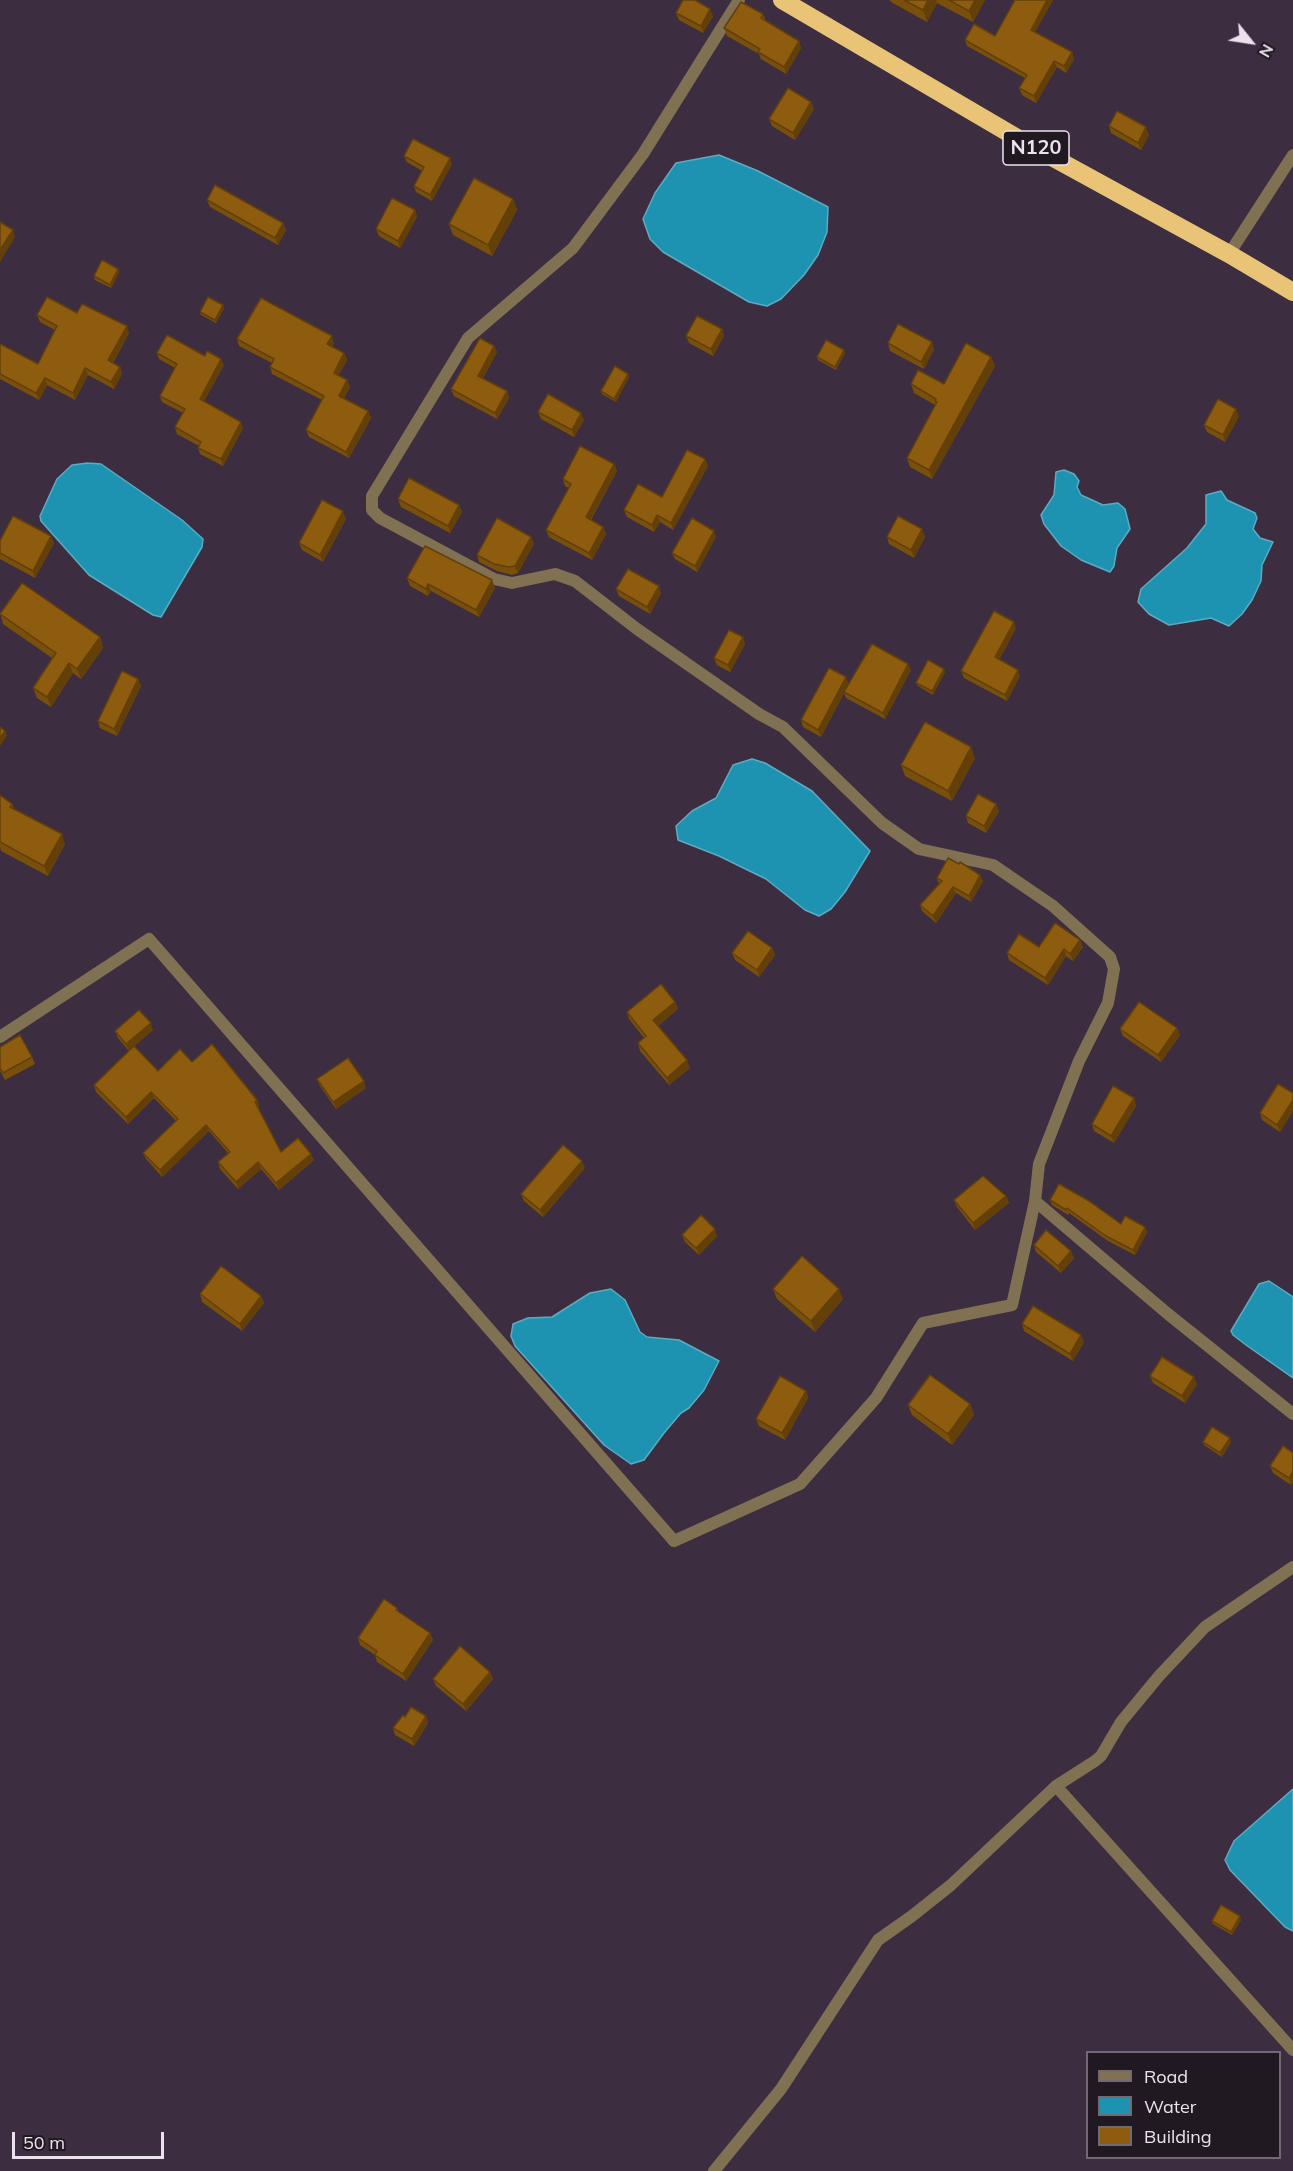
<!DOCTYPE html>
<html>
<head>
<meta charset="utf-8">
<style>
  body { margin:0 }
  #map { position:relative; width:1293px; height:2171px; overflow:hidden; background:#3d2d40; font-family:Mulish,sans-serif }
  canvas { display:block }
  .legend { position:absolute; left:1086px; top:2051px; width:195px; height:108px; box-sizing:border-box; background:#201921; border:2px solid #726973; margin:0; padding:8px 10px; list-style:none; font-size:18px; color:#ece2ed }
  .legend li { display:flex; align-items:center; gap:12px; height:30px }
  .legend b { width:30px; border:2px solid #726973 }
  .north { position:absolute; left:1221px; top:12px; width:60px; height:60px; -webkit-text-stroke:4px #201921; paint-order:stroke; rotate:120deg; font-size:16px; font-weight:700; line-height:24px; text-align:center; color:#ece2ed }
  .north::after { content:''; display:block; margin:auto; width:21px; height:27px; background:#ece2ed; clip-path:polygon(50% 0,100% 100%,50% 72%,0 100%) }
  .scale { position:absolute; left:12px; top:2132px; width:152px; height:27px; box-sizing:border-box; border:3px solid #ece2ed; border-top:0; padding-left:8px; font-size:18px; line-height:21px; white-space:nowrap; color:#ece2ed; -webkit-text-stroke:4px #201921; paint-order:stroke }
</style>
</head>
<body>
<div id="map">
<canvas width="1293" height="2171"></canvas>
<ul class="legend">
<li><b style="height:8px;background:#807153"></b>Road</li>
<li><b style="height:16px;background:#1e93b1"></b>Water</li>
<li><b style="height:16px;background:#8d5c0e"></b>Building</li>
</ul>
<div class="north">N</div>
<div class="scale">50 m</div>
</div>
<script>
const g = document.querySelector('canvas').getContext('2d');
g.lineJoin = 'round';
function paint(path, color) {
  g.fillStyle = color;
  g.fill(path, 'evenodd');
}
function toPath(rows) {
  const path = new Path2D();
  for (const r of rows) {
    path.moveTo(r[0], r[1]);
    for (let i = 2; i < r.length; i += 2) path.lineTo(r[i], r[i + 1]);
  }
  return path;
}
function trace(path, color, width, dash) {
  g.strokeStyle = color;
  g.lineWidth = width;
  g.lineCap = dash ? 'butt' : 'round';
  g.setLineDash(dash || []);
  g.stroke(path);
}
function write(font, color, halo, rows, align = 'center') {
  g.font = font + ' Mulish,sans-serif';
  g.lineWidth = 6;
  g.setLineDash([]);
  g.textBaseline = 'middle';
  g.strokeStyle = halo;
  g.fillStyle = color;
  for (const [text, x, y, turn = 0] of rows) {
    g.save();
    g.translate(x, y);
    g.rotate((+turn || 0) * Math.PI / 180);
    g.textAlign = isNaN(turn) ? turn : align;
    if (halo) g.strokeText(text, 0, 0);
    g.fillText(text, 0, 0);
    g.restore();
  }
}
const water = toPath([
  [719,155,758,171,828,207,827,232,818,255,804,275,781,299,767,306,749,302,663,252,650,239,643,219,655,193,676,163,719,155],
  [88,463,101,464,182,520,203,539,202,547,161,617,153,615,89,575,41,521,40,516,57,479,72,465,88,463],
  [1064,470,1074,474,1079,481,1077,487,1081,495,1103,505,1118,503,1125,509,1130,529,1117,548,1114,566,1110,572,1081,560,1061,546,1044,524,1041,515,1054,495,1056,472,1064,470],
  [1221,491,1227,500,1255,513,1257,518,1253,529,1260,538,1273,542,1262,565,1261,581,1252,600,1242,614,1229,626,1211,618,1169,625,1149,614,1138,602,1141,589,1187,548,1206,524,1206,495,1221,491],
  [752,759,765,763,812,791,870,851,845,892,831,909,819,916,805,910,766,879,719,856,678,840,676,826,692,811,716,798,733,765,752,759],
  [1269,1281,1293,1297,1293,1378,1246,1345,1233,1335,1231,1331,1259,1284,1269,1281],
  [611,1289,625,1300,640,1332,647,1337,679,1340,719,1361,704,1390,689,1408,681,1413,664,1433,644,1460,631,1464,604,1445,515,1346,511,1336,513,1324,528,1318,552,1317,590,1293,611,1289],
  [1293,1789,1293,1931,1285,1927,1230,1870,1225,1860,1234,1841,1293,1789]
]);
paint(water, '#1e93b1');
trace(water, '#5cabc3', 1.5);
trace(toPath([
  [739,0,643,154,573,248,468,338,372,496,372,510,380,518,494,579,512,583,555,574,575,581,637,629,759,714,783,727,882,823,919,849,993,865,1053,906,1110,957,1114,969,1108,1003,1079,1061,1039,1164,1035,1201,1168,1314,1293,1414],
  [1229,254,1293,155],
  [0,1037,149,939,674,1541,800,1484,876,1398,923,1323,1012,1305,1035,1201],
  [1056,1786,1293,2050],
  [714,2171,781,2089,878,1940,912,1916,951,1885,1056,1786,1095,1761,1101,1756,1121,1722,1159,1676,1205,1627,1293,1567]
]), '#807153', 12);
trace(toPath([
  [782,0,1019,139,1229,254,1293,292]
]), '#e9c476', 18);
paint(toPath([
  [890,0,985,0,973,22,937,3,927,22,891,2],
  [1053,0,1035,32,1072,52,1074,59,1066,73,1057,67,1036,103,1022,95,1019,88,1025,78,967,46,965,40,995,36],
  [676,13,713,16,703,33,679,20],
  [763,14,766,21,799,41,801,48,786,74,761,59,759,54,727,36,724,28],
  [811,102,814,109,795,140,772,126,769,119],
  [1109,126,1149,135,1141,150,1111,133],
  [404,156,452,164,432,201,416,192,414,186,422,171,407,162],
  [513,199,517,210,492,256,453,235,449,224],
  [207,200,283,223,286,230,278,245,210,207],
  [415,210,417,217,400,248,379,236,376,229],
  [118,269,119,272,111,288,95,280,94,276],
  [224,308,216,323,201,315,200,312],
  [77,313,129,333,113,363,120,367,122,374,114,389,88,375,75,400,47,385,39,400,0,379,0,344,38,364,55,330,40,322,37,315],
  [722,329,724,336,713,356,689,343,686,336],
  [237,339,334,343,332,346,344,353,347,360,338,376,350,387,344,398,368,411,371,418,349,458,309,437,306,430,322,400,272,374,270,367,272,363,239,346],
  [888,343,934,349,924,369,890,351],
  [494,346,497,352,483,378,507,391,509,398,497,419,454,396,451,389],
  [157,353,205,356,224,365,204,401,243,428,223,466,200,454,198,448,199,446,177,434,175,427,183,413,162,402,160,396,175,368,159,359],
  [845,353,836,370,818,360,817,357],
  [991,357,995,366,932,479,910,467,907,458,935,405,914,393,911,384,944,384],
  [628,374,629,377,616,402,602,394,601,391],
  [538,412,584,420,574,437,541,419],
  [1239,416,1225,442,1207,432,1204,425],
  [705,459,708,466,673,530,660,522,654,532,627,517,624,510,662,497],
  [614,464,617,471,591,520,603,527,606,534,592,560,549,537,546,530,569,488,565,486,563,479],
  [398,499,459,505,462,512,450,533,401,507],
  [346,519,323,562,302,550,299,543],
  [531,537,534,544,518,573,512,575,497,571,479,562,477,555],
  [716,537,697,572,675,559,672,553],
  [887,537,925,537,914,558,889,544],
  [0,541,54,543,35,578,0,559],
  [407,578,495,588,479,617,431,591,428,596,410,586],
  [616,589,661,593,650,614,619,596],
  [0,613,100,637,103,648,81,679,73,673,51,707,37,698,33,688,52,658,3,624],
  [1016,628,999,660,1020,676,1007,701,964,678,961,671],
  [743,637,745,644,730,672,717,665,714,658],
  [911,670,885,719,846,698,844,693,821,737,803,727,801,720,849,684],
  [945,672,933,695,918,686,916,683],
  [138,679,141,686,117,736,100,728,98,721],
  [975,758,952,801,905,776,901,765],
  [0,795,12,804,14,809,65,844,48,876,1,851,0,847],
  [996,804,999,811,986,833,968,823,966,816],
  [980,875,983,881,971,902,956,893,936,923,922,911,920,905,939,884,937,878],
  [1080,940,1083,947,1073,961,1066,956,1048,985,1009,960,1007,953],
  [772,948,775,955,759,977,735,960,732,953],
  [675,1002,678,1009,658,1026,690,1068,669,1085,640,1051,638,1043,644,1038,629,1019,627,1012],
  [1177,1028,1180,1035,1161,1062,1123,1036,1120,1029],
  [153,1030,134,1046,158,1071,192,1062,257,1100,259,1106,258,1108,281,1152,314,1160,279,1190,261,1169,238,1189,220,1169,218,1162,228,1153,209,1131,162,1177,146,1159,143,1153,176,1121,154,1098,128,1124,96,1092,94,1085,129,1051,118,1038,115,1031],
  [0,1047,32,1057,35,1064,5,1080,0,1071],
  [317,1079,366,1088,336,1109,320,1086],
  [1293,1093,1293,1111,1280,1132,1262,1120,1260,1113],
  [1134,1098,1136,1106,1114,1143,1094,1131,1092,1124],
  [585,1168,543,1217,524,1201,521,1194],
  [1006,1196,1009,1203,975,1230,957,1207,954,1200],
  [1050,1200,1121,1224,1145,1227,1147,1232,1135,1255,1108,1241,1069,1213,1068,1215,1052,1205],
  [682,1235,717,1236,699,1255,685,1242],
  [1034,1245,1074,1258,1061,1273,1036,1252],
  [773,1289,843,1299,815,1332,777,1299],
  [200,1294,261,1296,264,1303,242,1331,202,1302],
  [1022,1324,1084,1342,1073,1361,1024,1331],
  [1150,1376,1197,1384,1185,1403,1153,1383],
  [806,1391,808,1398,785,1440,759,1426,756,1419],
  [970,1404,974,1415,952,1445,912,1415,908,1405],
  [1203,1442,1231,1442,1222,1457,1204,1445],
  [1293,1453,1293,1482,1291,1485,1273,1473,1270,1466],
  [397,1608,399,1612,430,1633,433,1640,406,1681,377,1662,375,1655,360,1645,358,1638],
  [490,1672,493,1679,466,1711,436,1686,433,1679],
  [426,1716,428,1723,414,1746,395,1735,393,1728,405,1717],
  [1241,1920,1232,1935,1213,1924,1212,1921]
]), '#794f0c');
paint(toPath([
  [928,0,936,0,937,3,927,22,923,10],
  [975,0,985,0,973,22,969,11],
  [1047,0,1053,0,1033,36,1031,30],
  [710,9,713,16,703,33,701,26],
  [799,41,801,48,786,74,784,67],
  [1072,52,1074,59,1066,73,1064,66],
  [1054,61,1057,67,1036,103,1034,96],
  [811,102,814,109,795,140,793,133],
  [1146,127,1149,135,1141,150,1138,143],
  [450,158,452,164,432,201,430,195],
  [513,199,517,210,492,256,488,245],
  [415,210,417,217,400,248,398,241],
  [283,223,286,230,278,245,275,238],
  [13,230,15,237,0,262,0,250],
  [118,269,119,272,111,288,110,285],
  [223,305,224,308,216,323,215,320],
  [127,326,129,333,110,367,108,360],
  [722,329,724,336,713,356,711,349],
  [332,336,334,343,330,351,327,344],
  [932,342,934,349,924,369,921,362],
  [494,346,497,352,481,382,478,376],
  [844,350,845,353,836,370,835,367],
  [344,353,347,360,336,380,334,373],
  [991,357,995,366,932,479,929,470],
  [221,359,224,365,202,405,200,399],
  [120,367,122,374,114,389,111,382],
  [85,368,88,375,75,400,73,393],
  [628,374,629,377,616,402,614,399],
  [45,378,47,385,39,400,36,393],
  [347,380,350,387,341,402,339,396],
  [507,391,509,398,497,419,495,413],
  [1236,409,1239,416,1225,442,1223,435],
  [368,411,371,418,349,458,346,452],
  [581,413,584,420,574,437,572,430],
  [241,422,243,428,223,466,221,459],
  [705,459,708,466,673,530,671,523],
  [614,464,617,471,588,524,586,517],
  [459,505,462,512,450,533,448,526],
  [343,511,346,519,323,562,320,555],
  [657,515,660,522,654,532,652,525],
  [603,527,606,534,592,560,589,553],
  [922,529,925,537,914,558,911,550],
  [714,531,716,537,697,572,695,566],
  [51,536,54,543,35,578,33,571],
  [531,537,534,544,518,573,515,566],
  [492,580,495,588,479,617,476,610],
  [428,584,431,591,428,596,426,589],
  [659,586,661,593,650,614,647,607],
  [1014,622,1016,628,997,664,995,657],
  [100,637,103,648,81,679,77,669],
  [743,637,745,644,730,672,728,665],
  [69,663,73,673,51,707,47,697],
  [908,664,911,670,885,719,883,713],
  [944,669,945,672,933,695,932,691],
  [1018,670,1020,676,1007,701,1005,695],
  [846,677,849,684,821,737,818,730],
  [138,679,141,686,117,736,114,729],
  [5,731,7,736,0,746,0,738],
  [971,747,975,758,952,801,948,791],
  [996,804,999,811,986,833,984,826],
  [62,834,65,844,48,876,44,866],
  [980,875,983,881,971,902,969,896],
  [953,887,956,893,936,923,933,916],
  [1080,940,1083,947,1073,961,1070,954],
  [772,948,775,955,759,977,757,970],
  [1064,949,1066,956,1048,985,1045,978],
  [675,1002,678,1009,656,1027,653,1020],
  [151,1023,153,1030,129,1051,126,1044],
  [1177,1028,1180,1035,1161,1062,1158,1055],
  [687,1060,690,1068,669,1085,667,1078],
  [364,1081,366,1088,336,1109,333,1102],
  [151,1092,154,1098,128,1124,126,1117],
  [1134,1098,1136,1106,1114,1143,1111,1136],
  [257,1100,259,1106,257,1108,255,1102],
  [1293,1100,1293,1111,1280,1132,1277,1125],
  [206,1125,209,1131,162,1177,160,1170],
  [311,1154,314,1160,279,1190,276,1183],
  [582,1161,585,1168,543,1217,540,1210],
  [258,1162,261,1169,238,1189,236,1182],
  [1006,1196,1009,1203,975,1230,973,1223],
  [1145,1227,1147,1232,1135,1255,1133,1250],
  [715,1229,717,1236,699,1255,696,1248],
  [1071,1251,1074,1258,1061,1273,1058,1266],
  [839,1289,843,1299,815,1332,811,1321],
  [261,1296,264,1303,242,1331,240,1324],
  [1081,1335,1084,1342,1073,1361,1070,1354],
  [1194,1377,1197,1384,1185,1403,1182,1396],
  [806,1391,808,1398,785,1440,782,1433],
  [970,1404,974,1415,952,1445,948,1434],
  [1230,1438,1231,1442,1222,1457,1220,1453],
  [1293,1471,1293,1482,1291,1485,1289,1478],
  [430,1633,433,1640,406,1681,403,1674],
  [490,1672,493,1679,466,1711,463,1704],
  [426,1716,428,1723,414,1746,412,1739],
  [1240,1916,1241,1920,1232,1935,1231,1932]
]), '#63400a');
const building = toPath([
  [683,0,695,0,710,9,701,26,676,13,683,0],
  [904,0,928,0,923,10,904,0],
  [949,0,975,0,969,11,949,0],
  [1015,0,1047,0,1031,30,1072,52,1064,66,1054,61,1034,96,1019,88,1027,75,965,40,974,24,995,36,1015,0],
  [741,2,763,14,761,18,799,41,784,67,758,52,760,49,724,28,741,2],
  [788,88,811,102,793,133,769,119,788,88],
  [1117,111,1146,127,1138,143,1109,126,1117,111],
  [413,139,450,158,430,195,414,186,424,167,404,156,413,139],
  [474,178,513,199,488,245,449,224,474,178],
  [215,185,283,223,275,238,207,200,215,185],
  [392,198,415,210,398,241,376,229,392,198],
  [0,222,13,230,0,250,0,222],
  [102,260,118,269,110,285,94,276,102,260],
  [47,297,77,313,82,304,127,326,108,360,120,367,111,382,85,368,73,393,45,378,36,393,0,374,0,344,38,364,57,326,37,315,47,297],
  [208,297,223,305,215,320,200,312,208,297],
  [261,298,332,336,327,344,344,353,334,373,347,380,339,396,368,411,346,452,306,430,324,396,270,367,274,359,237,339,261,298],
  [697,316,722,329,711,349,686,336,697,316],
  [898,324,932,342,921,362,888,343,898,324],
  [167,335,205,356,207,351,221,359,200,399,241,422,221,459,198,448,201,442,175,427,185,409,160,396,177,364,157,353,167,335],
  [480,338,494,346,478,376,507,391,495,413,451,389,480,338],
  [826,340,844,350,835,367,817,357,826,340],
  [966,343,991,357,929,470,907,458,937,402,935,401,936,399,911,384,918,370,944,384,966,343],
  [615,366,628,374,614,399,601,391,615,366],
  [548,394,581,413,572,430,538,412,548,394],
  [1218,399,1236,409,1223,435,1204,425,1218,399],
  [580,446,614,464,586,517,603,527,589,553,546,530,571,484,563,479,580,446],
  [687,450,705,459,671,523,657,515,652,525,624,510,638,484,662,497,687,450],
  [409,478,459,505,448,526,398,499,409,478],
  [322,500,343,511,320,555,299,543,322,500],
  [13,516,51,536,33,571,0,553,0,541,13,516],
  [898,516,922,529,911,550,887,537,898,516],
  [497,518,531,537,515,566,509,567,494,564,477,555,497,518],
  [692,518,714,531,695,566,672,553,692,518],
  [425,546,492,580,476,610,428,584,426,589,407,578,425,546],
  [628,569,659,586,647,607,616,589,628,569],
  [22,583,100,637,77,669,69,663,47,697,33,688,56,653,0,614,22,583],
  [994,611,1014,622,995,657,1018,670,1005,695,961,671,994,611],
  [729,630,743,637,728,665,714,658,729,630],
  [872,644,908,664,883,713,844,692,872,644],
  [928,660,944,669,932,691,916,683,928,660],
  [829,668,846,677,818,730,801,720,829,668],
  [122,671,138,679,114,729,98,721,122,671],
  [925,722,971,747,948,791,901,765,925,722],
  [0,727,5,731,0,738,0,727],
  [978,794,996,804,984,826,966,816,978,794],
  [0,795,12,804,10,807,62,834,44,866,0,842,0,795],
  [948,858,959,864,960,862,980,875,969,896,953,887,933,916,920,905,942,881,937,878,948,858],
  [1055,923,1080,940,1070,954,1064,949,1045,978,1007,953,1019,934,1039,947,1055,923],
  [748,931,772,948,757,970,732,953,748,931],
  [661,984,675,1002,653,1020,687,1060,667,1078,638,1043,646,1036,627,1012,661,984],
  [1139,1002,1177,1028,1158,1055,1120,1029,1139,1002],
  [139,1010,151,1023,126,1044,115,1031,139,1010],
  [20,1035,32,1057,3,1073,0,1068,0,1047,20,1035],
  [212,1044,257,1100,255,1102,281,1152,298,1138,311,1154,276,1183,258,1162,236,1182,218,1162,230,1152,206,1125,160,1170,143,1153,178,1119,151,1092,126,1117,94,1085,134,1046,158,1071,180,1049,192,1062,212,1044],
  [348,1058,364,1081,333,1102,317,1079,348,1058],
  [1278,1084,1293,1093,1293,1100,1277,1125,1260,1113,1278,1084],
  [1113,1086,1134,1098,1111,1136,1092,1124,1113,1086],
  [563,1145,582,1161,540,1210,521,1194,563,1145],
  [983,1176,1006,1196,973,1223,954,1200,983,1176],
  [1059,1184,1089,1201,1121,1224,1125,1216,1145,1227,1133,1250,1106,1236,1067,1208,1066,1210,1050,1200,1059,1184],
  [701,1215,715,1229,696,1248,682,1235,701,1215],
  [1046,1230,1071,1251,1058,1266,1034,1245,1046,1230],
  [802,1256,839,1289,811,1321,773,1289,802,1256],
  [221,1266,261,1296,240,1324,200,1294,221,1266],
  [1033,1306,1081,1335,1070,1354,1022,1324,1033,1306],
  [1162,1357,1194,1377,1182,1396,1150,1376,1162,1357],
  [930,1375,970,1404,948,1434,908,1405,930,1375],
  [780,1376,806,1391,782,1433,756,1419,780,1376],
  [1212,1427,1230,1438,1220,1453,1203,1442,1212,1427],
  [1283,1446,1293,1453,1293,1471,1289,1478,1270,1466,1283,1446],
  [384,1599,397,1608,396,1610,430,1633,403,1674,375,1655,377,1651,358,1638,384,1599],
  [460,1646,490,1672,463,1704,433,1679,460,1646],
  [411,1707,426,1716,412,1739,393,1728,403,1715,405,1717,411,1707],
  [1221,1905,1240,1916,1231,1932,1212,1921,1221,1905]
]);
paint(building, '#8d5c0e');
trace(building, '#63400a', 1.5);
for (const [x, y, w] of [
  [1036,148,66]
]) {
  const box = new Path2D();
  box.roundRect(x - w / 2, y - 17, w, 34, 4.5);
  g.fillStyle = '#201921';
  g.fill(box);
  trace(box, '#ece2ed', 1.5);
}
write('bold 20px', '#ece2ed', null, [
  ["N120",1036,148]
]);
</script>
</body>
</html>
